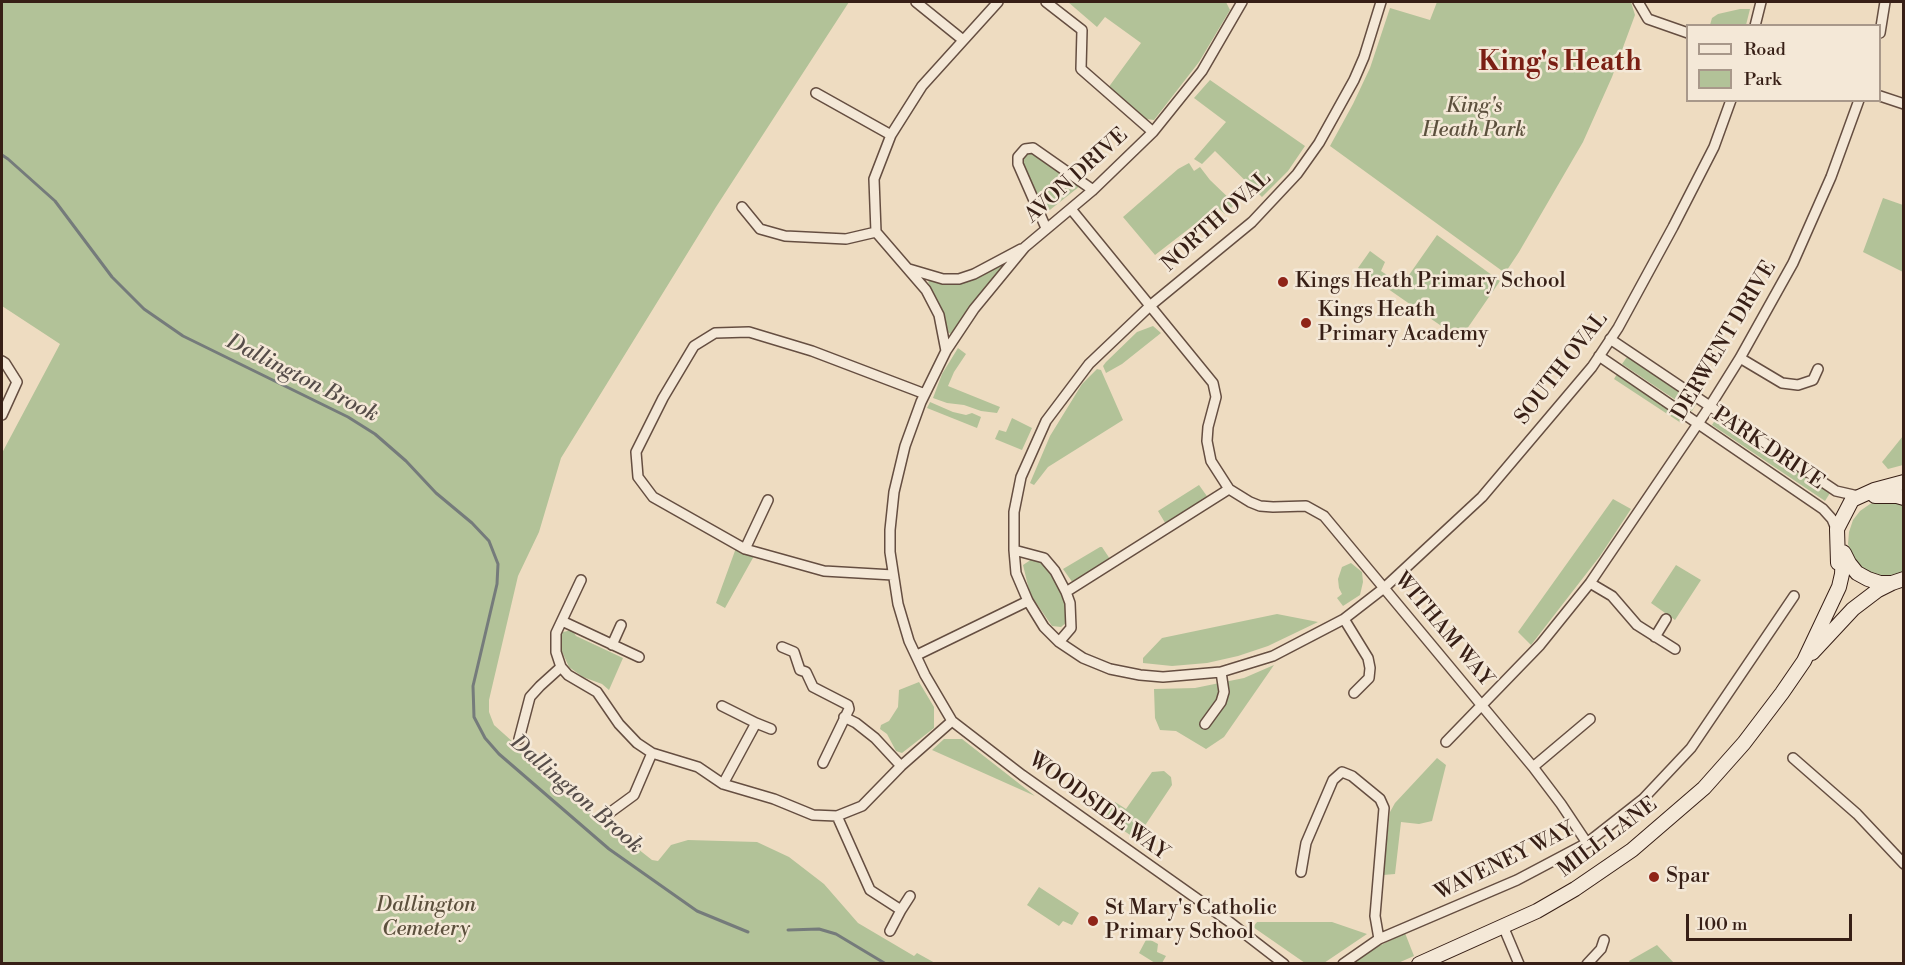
<!DOCTYPE html>
<html>
<head>
<meta charset="utf-8">
<style>
  body { margin:0 }
  #map { position:relative; width:1905px; height:965px; overflow:hidden; background:#eedcc1; font-family:"Libre Bodoni",serif }
  canvas { display:block }
  .frame { position:absolute; inset:0; border:3px solid #371f16; pointer-events:none }
  .legend { position:absolute; left:1686px; top:24px; width:195px; height:78px; box-sizing:border-box; background:#f4e8d7; border:2px solid #a8988a; margin:0; padding:8px 10px; list-style:none; font-size:18px; color:#371f16 }
  .legend li { display:flex; align-items:center; gap:12px; height:30px }
  .legend b { width:30px; border:2px solid #a8988a }
  .scale { position:absolute; left:1686px; top:914px; width:166px; height:27px; box-sizing:border-box; border:3px solid #371f16; border-top:0; padding-left:8px; font-size:18px; line-height:21px; white-space:nowrap; color:#371f16; -webkit-text-stroke:4px #f4e8d7; paint-order:stroke }
</style>
</head>
<body>
<div id="map">
<canvas width="1905" height="965"></canvas>
<div class="frame"></div>
<ul class="legend">
<li><b style="height:8px;background:#f4e8d7"></b>Road</li>
<li><b style="height:16px;background:#b2c298"></b>Park</li>
</ul>
<div class="scale">100 m</div>
</div>
<script>
const g = document.querySelector('canvas').getContext('2d');
g.lineJoin = 'round';
function paint(path, color) {
  g.fillStyle = color;
  g.fill(path, 'evenodd');
}
function toPath(rows) {
  const path = new Path2D();
  for (const r of rows) {
    path.moveTo(r[0], r[1]);
    for (let i = 2; i < r.length; i += 2) path.lineTo(r[i], r[i + 1]);
  }
  return path;
}
function trace(path, color, width, dash) {
  g.strokeStyle = color;
  g.lineWidth = width;
  g.lineCap = dash ? 'butt' : 'round';
  g.setLineDash(dash || []);
  g.stroke(path);
}
function write(font, color, halo, rows, align = 'center') {
  g.font = font + ' "Libre Bodoni",serif';
  g.lineWidth = 5;
  g.setLineDash([]);
  g.textBaseline = 'middle';
  g.strokeStyle = halo;
  g.fillStyle = color;
  for (const [text, x, y, turn = 0] of rows) {
    g.save();
    g.translate(x, y);
    g.rotate((+turn || 0) * Math.PI / 180);
    g.textAlign = isNaN(turn) ? turn : align;
    if (halo) g.strokeText(text, 0, 0);
    g.fillText(text, 0, 0);
    g.restore();
  }
}
paint(toPath([
  [2,2,849,2,716,207,561,458,539,532,518,576,489,700,489,712,494,725,591,812,652,860,658,861,671,845,688,840,757,842,789,857,824,884,858,923,914,956,917,953,935,963,2,963,2,453,60,344,2,306],
  [1068,2,1226,2,1230,10,1199,62,1154,120,1146,119,1108,88,1141,43,1105,17,1097,27],
  [1437,2,1631,2,1635,15,1612,77,1583,142,1519,252,1505,273,1330,146,1353,104,1370,68,1390,8,1430,20],
  [1740,9,1750,9,1746,25,1710,25,1712,18,1718,14],
  [1210,80,1305,146,1288,171,1262,197,1215,151,1202,164,1194,159,1226,122,1194,98],
  [1030,153,1034,154,1080,186,1046,213,1022,162,1025,154],
  [1189,163,1194,171,1200,167,1210,180,1235,204,1225,214,1217,207,1155,255,1123,217,1178,169],
  [1883,198,1903,205,1903,272,1863,252],
  [1437,235,1500,281,1460,339,1358,268,1370,251,1385,262,1381,271,1402,285],
  [1002,263,1005,266,983,290,951,334,946,331,943,313,928,282,930,280,946,283],
  [1153,326,1161,333,1122,364,1106,373,1103,366,1106,362,1137,332],
  [958,348,966,354,954,372,948,386,1000,407,997,413,981,411,964,405,947,403,933,398,942,374],
  [1627,357,1697,403,1692,411,1622,364],
  [1097,369,1101,370,1123,420,1048,467,1034,485,1030,483,1050,436,1082,384],
  [1617,374,1684,419,1681,423,1614,379],
  [930,402,953,412,966,415,972,413,981,417,977,428,927,408],
  [1717,417,1830,493,1825,501,1712,425],
  [1012,418,1032,428,1022,450,995,439,999,430,1006,432],
  [1903,436,1903,465,1888,469,1882,462],
  [1199,485,1209,499,1167,526,1158,511],
  [1613,499,1631,509,1600,556,1531,645,1518,632],
  [1882,501,1895,501,1903,505,1903,572,1894,575,1882,576,1870,573,1860,566,1852,556,1848,544,1849,532,1853,520,1860,511,1870,504],
  [1100,547,1102,547,1112,562,1073,583,1063,569],
  [736,548,754,556,725,608,716,603],
  [1032,559,1041,562,1054,578,1064,598,1067,622,1061,627,1052,626,1030,594,1023,565],
  [1351,563,1362,572,1363,582,1360,595,1343,606,1337,598,1342,594,1339,588,1338,579,1342,567],
  [1676,565,1701,580,1675,620,1651,603],
  [1277,614,1318,622,1268,646,1238,656,1207,663,1172,666,1143,663,1143,658,1162,638],
  [572,630,576,636,623,658,609,690,602,684,583,677,569,667,559,645,559,635,563,632],
  [1274,665,1224,737,1206,749,1176,731,1160,730,1155,718,1154,689,1195,688,1244,678],
  [919,682,934,707,934,728,902,753,896,751,887,734,880,729,881,725,889,721,898,707,899,690],
  [944,739,962,739,1035,796,932,750],
  [1437,758,1446,765,1432,821,1419,824,1401,822,1395,874,1383,875,1390,812,1395,803],
  [1164,771,1171,777,1172,785,1136,839,1105,818,1115,802,1126,809,1152,772],
  [1039,887,1079,913,1072,925,1063,921,1059,926,1027,905],
  [1257,922,1332,922,1367,934,1324,963,1305,963,1253,927],
  [1405,933,1414,956,1398,963,1351,964,1369,951],
  [1147,938,1158,944,1157,952,1166,956,1162,963,1155,963,1139,953],
  [1657,945,1674,963,1630,963,1629,961]
]), '#b2c298');
trace(toPath([
  [2,155,8,159,55,201,112,277,144,309,183,336,348,417,375,434,406,461,436,493,472,523,489,541,498,564,497,584,473,686,474,717,485,738,499,754,609,849,697,911,748,932],
  [788,930,819,929,836,934,886,964]
]), '#757b7b', 3);
const street = toPath([
  [916,2,963,40],
  [1046,2,1082,30,1081,69,1153,132],
  [1242,2,1202,71,1153,132,1093,190,1025,247,974,309,946,351,921,402,905,446,894,492,890,530,890,552,898,604,909,641,925,675,952,721,1022,775,1227,920,1284,964],
  [1381,2,1364,57,1354,80,1319,143,1297,174,1252,222,1151,305,1089,364,1046,421,1021,477,1014,512,1014,550,1016,573,1028,601,1044,627,1059,642,1083,658,1110,669,1140,675,1163,677,1221,672,1273,656,1344,619,1384,588,1482,497,1592,367,1618,328,1673,227,1714,147,1731,100],
  [1638,2,1648,19,1688,33],
  [1755,26,1761,2],
  [1880,33,1885,2],
  [816,93,891,135],
  [1880,96,1904,104],
  [742,207,760,229,785,236,846,239,876,232],
  [1071,209,1213,383,1216,397,1208,427,1207,441,1211,461,1229,489,1250,502,1260,506,1273,507,1306,506,1324,516,1533,767,1561,804,1587,843],
  [1046,228,1018,164,1018,157,1025,149,1033,148,1093,190],
  [876,232,874,179,891,135,922,86,998,2],
  [876,232,926,290,939,315,946,351],
  [909,269,943,279,959,279,974,274,1021,249],
  [1610,339,1836,491,1858,496],
  [1599,356,1823,509,1832,519,1837,531],
  [1740,358,1782,383,1798,385,1813,380,1818,369],
  [2,361,5,363,17,382,2,415],
  [745,549,768,500],
  [1014,550,1044,558,1055,571,1066,592,1070,603,1071,628,1059,642],
  [893,575,824,571,745,549,653,497,638,477,636,452,663,398,694,346,715,333,749,332,812,351,925,394],
  [581,580,556,633,556,652,561,667,568,675,597,692,619,724,637,743,652,753,698,767,723,784,774,799,813,815,837,816,862,806,901,766,952,721],
  [1590,583,1612,596,1637,625,1675,649],
  [1066,592,1229,489],
  [1344,619,1368,658,1370,668,1369,678,1354,693],
  [562,621,639,657],
  [1655,637,1666,619],
  [612,645,621,625],
  [782,647,794,652,800,670,806,672,813,687,848,705,849,709,823,763],
  [917,655,1028,601],
  [722,706,756,723,723,784],
  [844,717,856,723,875,738,901,766],
  [756,723,771,729],
  [1205,724,1221,702,1224,692,1221,672],
  [519,739,530,697,540,686,561,667],
  [1446,742,1540,645,1590,583,1710,406,1740,358,1793,263,1831,177,1859,100],
  [1793,758,1857,814,1904,864],
  [1533,767,1590,719],
  [608,814,634,795,652,753],
  [837,816,870,890,901,910,890,931],
  [1301,872,1306,843,1333,780,1342,772,1352,776,1380,799,1384,808,1375,916,1379,939],
  [901,910,910,896],
  [1503,926,1519,964],
  [1343,964,1379,939,1517,880,1587,843,1643,799,1691,748,1794,596],
  [1587,964,1601,949,1604,940]
]);
const secondary = toPath([
  [1875,496,1897,496,1904,498],
  [1844,553,1849,563,1857,573,1868,579,1880,583,1892,583,1904,579],
  [1838,563,1837,529,1852,500,1874,490,1904,482],
  [1812,653,1853,609,1878,590,1892,583],
  [1419,964,1537,911,1575,889,1632,850,1704,788,1744,743,1782,693,1804,661,1839,587,1842,574,1843,552]
]);
trace(street, '#654e41', 12);
trace(secondary, '#371f16', 16);
trace(street, '#f4e8d7', 9);
trace(secondary, '#f4e8d7', 14);
for (const [x, y, r, color] of [
  [1283,282,6,"#8f2418"],
  [1306,323,6,"#8f2418"],
  [1654,877,6,"#8f2418"],
  [1093,921,6,"#8f2418"]
]) {
  const dot = new Path2D();
  dot.arc(x, y, r, 0, 2 * Math.PI);
  g.fillStyle = color;
  g.fill(dot);
  trace(dot, '#f4e8d7', 2);
}
write('italic 21px', '#5c503d', '#f4e8d7', [
  ["King's",1474,107],
  ["Heath Park",1474,131],
  ["Dallington",426,906],
  ["Cemetery",426,930]
]);
write('21px', '#371f16', '#f4e8d7', [
  ["AVON DRIVE",1077,176,-42],
  ["NORTH OVAL",1217,222,-42],
  ["DERWENT DRIVE",1725,341,-59],
  ["SOUTH OVAL",1562,369,-52],
  ["PARK DRIVE",1768,449,34],
  ["WITHAM WAY",1443,630,50],
  ["WOODSIDE WAY",1098,807,36],
  ["MILL LANE",1608,838,-37],
  ["WAVENEY WAY",1505,862,-26]
]);
write('21px', '#371f16', '#f4e8d7', [
  ["Kings Heath Primary School",1295,282],
  ["Kings Heath",1318,311],
  ["Primary Academy",1318,335],
  ["Spar",1666,877],
  ["St Mary's Catholic",1105,909],
  ["Primary School",1105,933]
], 'left');
write('italic 22px', '#564d49', '#f4e8d7', [
  ["Dallington Brook",302,379,27],
  ["Dallington Brook",576,795,41]
]);
write('bold 27px', '#7a1f14', '#f4e8d7', [
  ["King's Heath",1560,64]
]);
</script>
</body>
</html>
